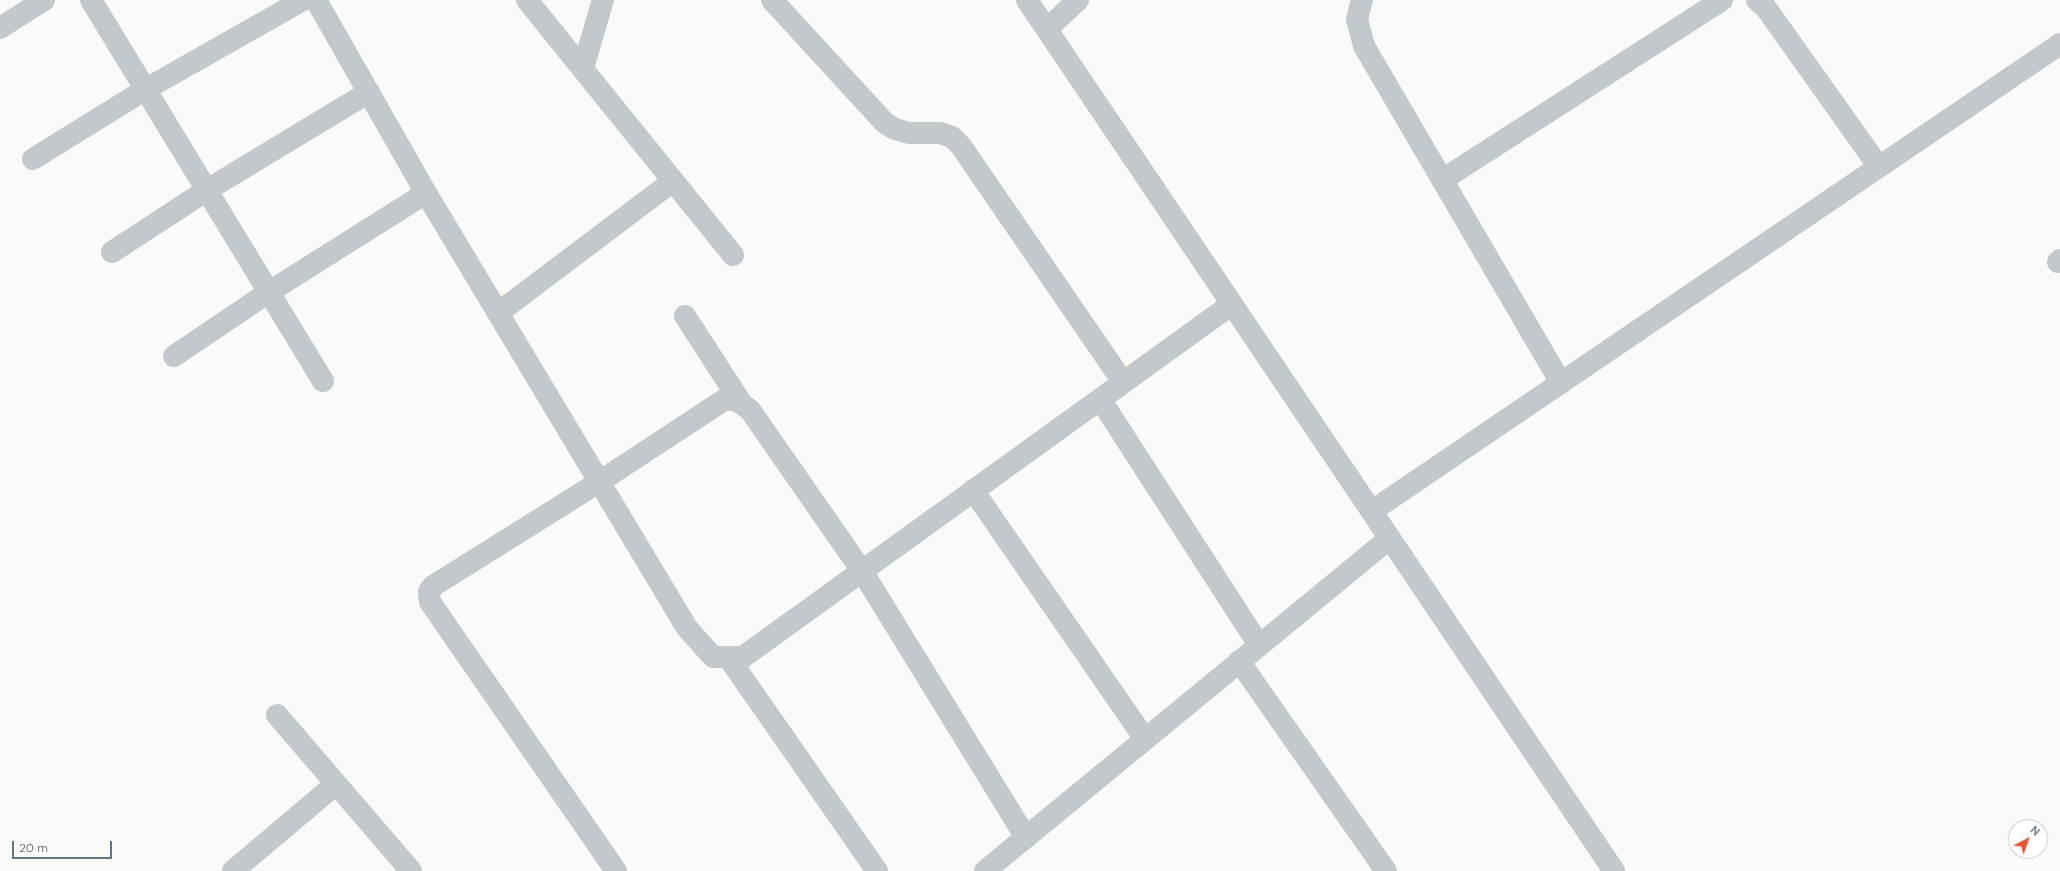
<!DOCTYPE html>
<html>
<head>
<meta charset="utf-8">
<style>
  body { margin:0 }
  #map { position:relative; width:2060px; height:871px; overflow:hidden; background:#fafaf8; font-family:"DM Sans",sans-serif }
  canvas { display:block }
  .north { position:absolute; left:2008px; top:819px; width:40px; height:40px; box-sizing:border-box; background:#fff; border:1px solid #c1c8cd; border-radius:50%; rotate:41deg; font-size:11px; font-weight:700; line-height:16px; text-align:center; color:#657683 }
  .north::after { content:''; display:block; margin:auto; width:14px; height:18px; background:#e4572e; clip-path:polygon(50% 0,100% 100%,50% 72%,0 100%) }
  .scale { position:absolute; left:12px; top:841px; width:100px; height:18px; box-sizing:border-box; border:2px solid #657683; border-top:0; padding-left:5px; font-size:12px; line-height:14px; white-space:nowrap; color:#657683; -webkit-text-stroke:3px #fff; paint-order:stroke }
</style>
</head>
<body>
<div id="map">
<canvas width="2060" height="871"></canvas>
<div class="north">N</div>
<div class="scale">20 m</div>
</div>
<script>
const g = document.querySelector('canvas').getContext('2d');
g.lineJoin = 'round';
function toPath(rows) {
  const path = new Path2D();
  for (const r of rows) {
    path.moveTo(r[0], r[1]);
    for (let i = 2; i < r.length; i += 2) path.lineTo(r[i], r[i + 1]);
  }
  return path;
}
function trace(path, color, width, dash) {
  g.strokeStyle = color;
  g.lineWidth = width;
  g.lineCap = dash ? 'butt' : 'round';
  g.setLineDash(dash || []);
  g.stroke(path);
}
trace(toPath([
  [91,0,323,381],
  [316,0,426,193,687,628,713,657,743,657,1232,304],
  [527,0,733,255],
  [772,0,885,123,895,129,909,133,940,133,952,137,961,146,1123,382],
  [1027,0,1614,871],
  [1362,0,1357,19,1364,46,1561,383],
  [1757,0,1766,8,1879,167],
  [0,28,44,0],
  [1047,29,1078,0],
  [583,68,603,0],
  [33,159,146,89,303,0],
  [1442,180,1722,0],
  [112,252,207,190,369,92],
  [2058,262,2060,260],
  [498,313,673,181],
  [685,316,742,404],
  [174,356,269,292,426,193],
  [1100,399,1259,645],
  [973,490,1145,739],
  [1372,511,2060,44],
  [728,657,877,871],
  [1239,661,1386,871],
  [277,715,411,871],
  [233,871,336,784],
  [616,871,430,602,429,591,433,586,599,482,724,400,734,400,742,404,750,410,862,571,1025,836],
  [985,871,1390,538]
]), '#c3c8cc', 22);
</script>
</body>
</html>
